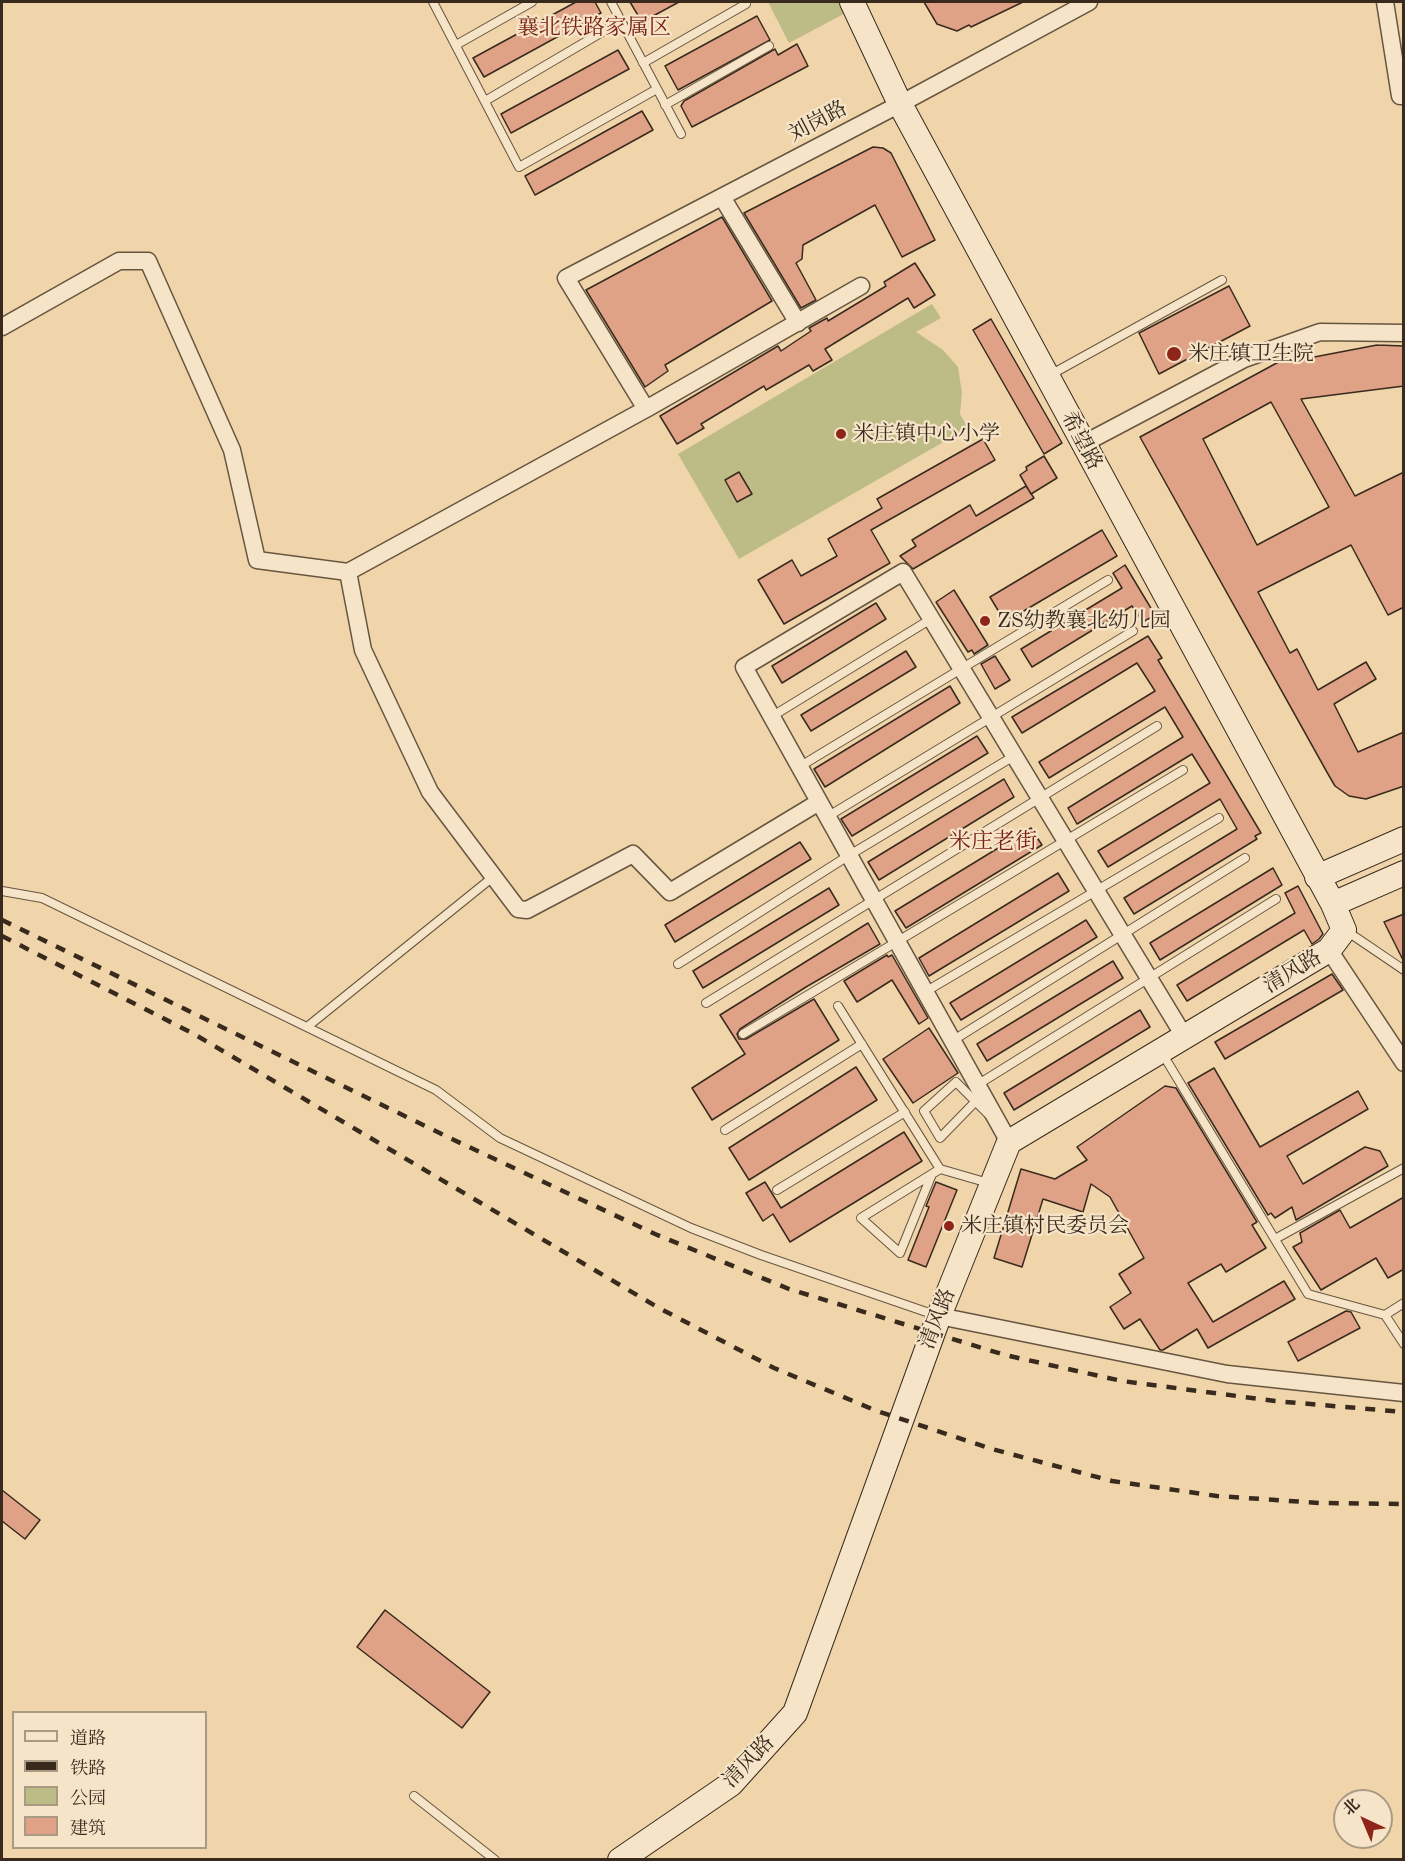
<!DOCTYPE html>
<html>
<head>
<meta charset="utf-8">
<style>
  body { margin:0 }
  #map { position:relative; width:1405px; height:1861px; overflow:hidden; background:#f1d5aa; font-family:"Old Standard TT","Noto Serif SC",serif }
  canvas { display:block }
  .frame { position:absolute; inset:0; border:3px solid #382a1d; pointer-events:none }
  .legend { position:absolute; left:12px; top:1711px; width:195px; height:138px; box-sizing:border-box; background:#f6e4c8; border:2px solid #aa9a84; margin:0; padding:8px 10px; list-style:none; font-size:18px; color:#382a1d }
  .legend li { display:flex; align-items:center; gap:12px; height:30px }
  .legend b { width:30px; border:2px solid #aa9a84 }
  .north { position:absolute; left:1333px; top:1789px; width:60px; height:60px; box-sizing:border-box; background:#f6e4c8; border:2px solid #aa9a84; border-radius:50%; rotate:316deg; font-size:16px; font-weight:700; line-height:24px; text-align:center; color:#382a1d }
  .north::after { content:''; display:block; margin:auto; width:21px; height:27px; background:#8f2418; clip-path:polygon(50% 0,100% 100%,50% 72%,0 100%) }
</style>
</head>
<body>
<div id="map">
<canvas width="1405" height="1861"></canvas>
<div class="frame"></div>
<ul class="legend">
<li><b style="height:8px;background:#f6e4c8"></b>道路</li>
<li><b style="height:8px;background:#382a1d"></b>铁路</li>
<li><b style="height:16px;background:#bdbc86"></b>公园</li>
<li><b style="height:16px;background:#e0a286"></b>建筑</li>
</ul>
<div class="north">北</div>
</div>
<script>
const g = document.querySelector('canvas').getContext('2d');
g.lineJoin = 'round';
function paint(path, color) {
  g.fillStyle = color;
  g.fill(path, 'evenodd');
}
function toPath(rows) {
  const path = new Path2D();
  for (const r of rows) {
    path.moveTo(r[0], r[1]);
    for (let i = 2; i < r.length; i += 2) path.lineTo(r[i], r[i + 1]);
  }
  return path;
}
function trace(path, color, width, dash) {
  g.strokeStyle = color;
  g.lineWidth = width;
  g.lineCap = dash ? 'butt' : 'round';
  g.setLineDash(dash || []);
  g.stroke(path);
}
function write(font, color, halo, rows, align = 'center') {
  g.font = font + ' "Old Standard TT","Noto Serif SC",serif';
  g.lineWidth = 4.5;
  g.setLineDash([]);
  g.textBaseline = 'middle';
  g.strokeStyle = halo;
  g.fillStyle = color;
  for (const [text, x, y, turn = 0] of rows) {
    g.save();
    g.translate(x, y);
    g.rotate((+turn || 0) * Math.PI / 180);
    g.textAlign = isNaN(turn) ? turn : align;
    if (halo) g.strokeText(text, 0, 0);
    g.fillText(text, 0, 0);
    g.restore();
  }
}
paint(toPath([
  [768,2,852,2,855,8,789,43],
  [932,304,941,318,916,332,943,350,958,367,962,393,960,414,968,428,739,559,678,454]
]), '#bdbc86');
const building = toPath([
  [576,2,595,2,601,13,484,77,473,58,576,2],
  [630,2,679,2,642,22,630,2],
  [924,2,1023,2,971,27,969,25,957,31,937,24,924,2],
  [757,16,770,40,678,90,665,66,757,16],
  [797,44,808,66,692,127,681,106,684,101,775,49,778,55,797,44],
  [618,50,629,69,511,133,501,114,618,50],
  [642,111,653,130,535,195,525,176,642,111],
  [873,147,883,148,891,153,935,240,902,257,875,205,803,245,802,259,796,263,816,300,801,308,744,213,873,147],
  [722,217,772,301,665,365,668,371,645,387,586,290,722,217],
  [915,263,935,295,914,308,908,298,825,349,832,360,813,371,809,365,766,390,764,386,701,424,704,428,677,444,660,416,778,346,781,351,811,331,809,328,827,318,828,321,886,286,884,282,915,263],
  [1229,286,1250,326,1159,374,1139,333,1229,286],
  [991,319,1062,443,1044,454,973,330,991,319],
  [1377,345,1404,346,1404,386,1301,399,1355,496,1404,472,1404,607,1388,615,1351,545,1258,592,1290,653,1297,649,1318,690,1366,662,1376,679,1334,704,1358,752,1404,732,1404,786,1366,799,1349,796,1335,786,1328,774,1140,437,1286,358,1288,362,1377,345],
  [1271,402,1329,507,1257,545,1203,439,1271,402],
  [983,439,995,460,871,530,890,563,784,624,758,580,792,560,801,576,837,556,828,539,882,508,877,499,983,439],
  [1044,456,1057,478,1031,494,1020,475,1027,470,1026,467,1044,456],
  [739,472,752,494,737,502,725,480,739,472],
  [1026,486,1034,498,913,569,900,556,916,546,912,540,970,505,976,516,1026,486],
  [1102,530,1117,556,1005,622,990,597,1102,530],
  [1125,565,1155,615,1143,622,1132,606,1032,667,1021,649,1122,588,1113,573,1125,565],
  [954,590,988,645,974,654,972,650,968,652,936,602,954,590],
  [876,603,886,619,782,683,772,666,876,603],
  [1148,636,1162,658,1158,660,1261,833,1255,836,1257,839,1134,914,1124,898,1237,829,1220,799,1108,867,1098,851,1210,783,1192,754,1077,824,1068,808,1183,737,1165,707,1049,778,1039,762,1155,691,1137,663,1022,733,1012,717,1148,636],
  [906,651,916,667,811,731,801,715,906,651],
  [995,656,1010,680,995,689,981,664,995,656],
  [950,686,960,703,825,787,814,769,950,686],
  [977,736,988,753,852,836,841,819,977,736],
  [1004,779,1014,797,879,880,868,862,1004,779],
  [1031,828,1042,845,906,928,895,911,1031,828],
  [800,842,811,859,675,942,665,925,800,842],
  [1273,868,1282,885,1160,960,1150,943,1273,868],
  [1058,873,1069,891,929,976,919,958,1058,873],
  [1298,886,1323,934,1319,939,1312,944,1304,930,1187,1001,1177,985,1295,913,1285,893,1298,886],
  [829,888,839,905,703,988,693,971,829,888],
  [1404,914,1404,962,1384,922,1404,914],
  [1086,920,1097,937,961,1020,950,1003,1086,920],
  [868,923,880,944,806,987,740,1029,737,1034,739,1039,746,1039,814,999,839,1040,712,1120,692,1088,745,1054,720,1015,868,923],
  [887,955,888,957,892,955,928,1018,919,1024,892,980,857,1002,844,981,887,955],
  [1113,961,1123,978,987,1061,977,1044,1113,961],
  [1332,974,1343,990,1225,1059,1215,1042,1332,974],
  [1140,1010,1150,1027,1014,1110,1004,1093,1140,1010],
  [929,1028,958,1073,913,1103,883,1059,929,1028],
  [856,1067,877,1100,749,1180,729,1148,856,1067],
  [1214,1068,1260,1147,1358,1091,1368,1109,1287,1156,1303,1184,1365,1147,1380,1151,1388,1166,1296,1220,1292,1207,1275,1218,1271,1213,1268,1215,1188,1083,1214,1068],
  [1165,1086,1176,1088,1257,1222,1252,1225,1266,1248,1226,1272,1221,1264,1188,1283,1213,1322,1284,1281,1295,1299,1208,1348,1197,1329,1163,1350,1160,1350,1140,1319,1124,1329,1110,1307,1131,1293,1119,1274,1144,1258,1110,1197,1091,1184,1083,1212,1043,1199,1022,1267,994,1258,1021,1169,1055,1179,1087,1160,1077,1147,1165,1086],
  [904,1132,922,1161,790,1242,773,1214,763,1221,746,1193,765,1182,781,1208,904,1132],
  [936,1182,957,1190,926,1267,908,1260,929,1207,926,1206,936,1182],
  [1404,1197,1404,1269,1388,1278,1376,1258,1321,1290,1293,1247,1302,1242,1300,1233,1340,1210,1350,1228,1404,1197],
  [1346,1311,1351,1312,1360,1328,1298,1361,1288,1342,1346,1311],
  [2,1490,40,1520,25,1539,2,1521,2,1490],
  [385,1610,490,1692,462,1728,357,1647,385,1610]
]);
paint(building, '#e0a286');
trace(building, '#382a1d', 1.5);
const lane = toPath([
  [433,2,519,167,657,89],
  [611,2,681,134],
  [456,45,532,2],
  [643,63,746,4],
  [485,101,621,21],
  [665,105,769,46],
  [1050,375,1222,280],
  [771,717,931,619],
  [799,767,1108,580],
  [827,817,1133,631],
  [2,891,42,898,436,1090,500,1138,691,1228,761,1255,938,1316],
  [1345,930,1404,970],
  [678,964,848,856,1014,756],
  [925,992,1219,818],
  [706,1003,1157,726],
  [838,1006,940,1169],
  [307,1027,493,877],
  [743,1034,1183,770],
  [952,1041,1245,858],
  [1162,1053,1308,1294,1385,1315,1404,1344],
  [977,1085,1276,899],
  [975,1102,940,1138,924,1111,956,1082,988,1114],
  [725,1130,862,1044],
  [932,1174,900,1253,861,1218,932,1174,940,1169,992,1184],
  [777,1190,905,1112],
  [1275,1239,1404,1168],
  [1385,1315,1404,1303],
  [414,1796,495,1860]
]);
const street = toPath([
  [1385,2,1400,96,1404,95],
  [722,197,798,323],
  [2,327,119,261,148,261,232,450,257,560,348,572],
  [646,409,861,286],
  [1083,444,1244,359,1320,332,1404,333],
  [819,802,670,892,633,854,527,910,518,909,430,792,363,650,348,572,646,409,566,278,900,104,1089,2],
  [1329,950,1404,1063],
  [1009,1142,744,667,903,572,1184,1036],
  [939,1316,1227,1374,1404,1393]
]);
const secondary = toPath([
  [1317,877,1404,839],
  [1333,904,1404,873],
  [620,1860,731,1784,795,1713,939,1316,1009,1142,1329,950,1344,930,1333,904,900,104,852,2]
]);
trace(lane, '#665540', 10);
trace(street, '#665540', 19);
trace(secondary, '#382a1d', 26);
trace(lane, '#f6e4c8', 8);
trace(street, '#f6e4c8', 16);
trace(secondary, '#f6e4c8', 24);
trace(toPath([
  [2,920,454,1140,655,1234,789,1289,1005,1355,1122,1381,1275,1401,1404,1412],
  [2,936,194,1034,659,1308,774,1368,877,1411,992,1449,1112,1481,1217,1496,1320,1503,1404,1504]
]), '#382a1d', 4.5, [10, 10]);
for (const [x, y, r, color] of [
  [1174,354,8,"#8f2418"],
  [841,434,6,"#8f2418"],
  [985,621,6,"#8f2418"],
  [949,1226,6,"#8f2418"]
]) {
  const dot = new Path2D();
  dot.arc(x, y, r, 0, 2 * Math.PI);
  g.fillStyle = color;
  g.fill(dot);
  trace(dot, '#f6e4c8', 2);
}
write('21px', '#382a1d', '#f6e4c8', [
  ["刘岗路",818,122,-28],
  ["希望路",1081,441,62],
  ["清风路",1293,972,-31],
  ["清风路",938,1319,-69],
  ["清风路",749,1762,-46]
]);
write('21px', '#382a1d', '#f6e4c8', [
  ["米庄镇卫生院",1188,354],
  ["米庄镇中心小学",853,434],
  ["ZS幼教襄北幼儿园",997,621],
  ["米庄镇村民委员会",961,1226]
], 'left');
write('22px', '#7a1f14', '#f6e4c8', [
  ["襄北铁路家属区",594,28],
  ["米庄老街",993,842]
]);
</script>
</body>
</html>
